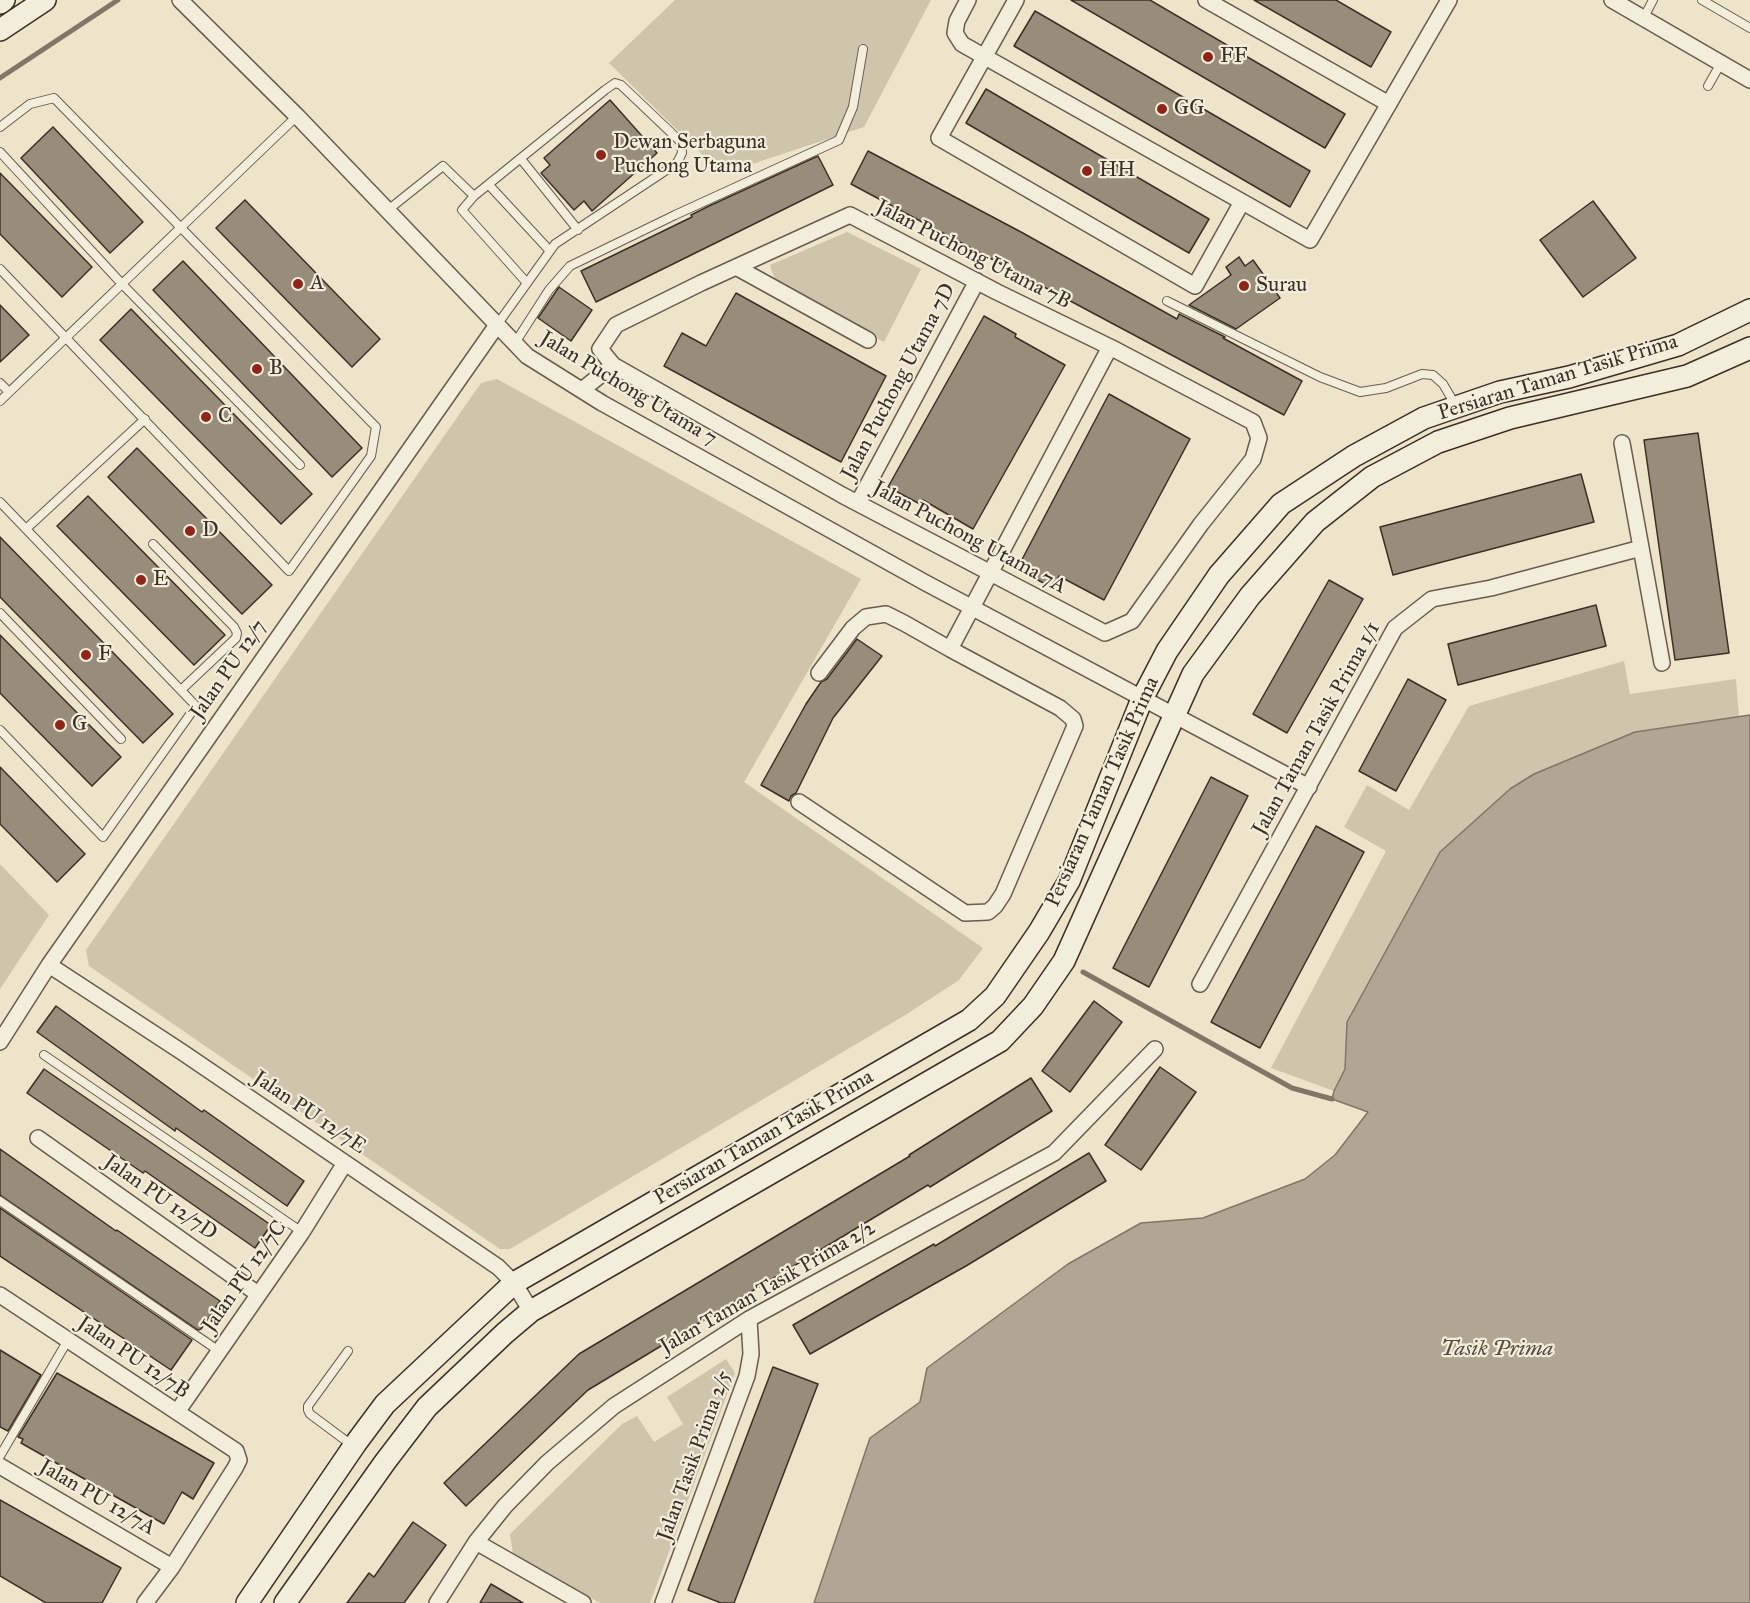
<!DOCTYPE html>
<html>
<head>
<meta charset="utf-8">
<style>
  body { margin:0 }
  canvas { display:block; background:#ede4c9 }
</style>
</head>
<body>
<canvas width="1750" height="1603"></canvas>
<script>
const g = document.querySelector('canvas').getContext('2d');
g.lineJoin = 'round';
function paint(path, color) {
  g.fillStyle = color;
  g.fill(path, 'evenodd');
}
function toPath(rows) {
  const path = new Path2D();
  for (const r of rows) {
    path.moveTo(r[0], r[1]);
    for (let i = 2; i < r.length; i += 2) path.lineTo(r[i], r[i + 1]);
  }
  return path;
}
function trace(path, color, width, dash) {
  g.strokeStyle = color;
  g.lineWidth = width;
  g.lineCap = dash ? 'butt' : 'round';
  g.setLineDash(dash || []);
  g.stroke(path);
}
function write(font, color, halo, rows, align = 'center') {
  g.font = font + ' "IM FELL Great Primer",serif';
  g.lineWidth = 4.5;
  g.setLineDash([]);
  g.textBaseline = 'middle';
  g.strokeStyle = halo;
  g.fillStyle = color;
  for (const [text, x, y, turn = 0] of rows) {
    g.save();
    g.translate(x, y);
    g.rotate((+turn || 0) * Math.PI / 180);
    g.textAlign = isNaN(turn) ? turn : align;
    if (halo) g.strokeText(text, 0, 0);
    g.fillText(text, 0, 0);
    g.restore();
  }
}
paint(toPath([
  [675,0,931,0,864,127,722,174,609,63],
  [847,232,921,269,884,342,775,280,770,265],
  [497,379,861,579,744,782,983,948,959,980,907,1014,510,1249,500,1249,89,966,86,950,481,383],
  [1624,661,1630,694,1736,679,1739,717,1635,732,1534,774,1510,789,1347,1022,1345,1069,1334,1091,1271,1068,1386,851,1344,827,1367,785,1409,810,1469,706],
  [0,864,49,915,0,989],
  [726,1359,735,1373,650,1603,600,1603,513,1554,510,1534,622,1424,637,1416,654,1442,683,1424,667,1397]
]), '#cfc5ad');
const water = toPath([
  [1750,715,1750,1603,814,1603,870,1438,920,1402,927,1368,1068,1264,1141,1223,1203,1218,1305,1179,1335,1155,1368,1112,1332,1099,1334,1091,1345,1069,1347,1022,1440,852,1510,789,1534,774,1635,732,1750,715]
]);
paint(water, '#b0a692');
trace(water, '#817667', 1.5);
trace(toPath([
  [0,78,118,0],
  [1083,972,1292,1088,1332,1099]
]), '#817667', 5);
const building = toPath([
  [1071,0,1150,0,1345,114,1325,148,1071,0],
  [1254,0,1336,0,1391,32,1371,67,1254,0],
  [1035,11,1310,171,1290,207,1014,46,1035,11],
  [986,89,1209,219,1189,253,966,123,986,89],
  [610,100,657,153,592,211,584,201,574,210,541,173,550,165,544,158,610,100],
  [53,127,143,222,110,253,21,158,53,127],
  [868,151,1021,232,1177,319,1179,314,1225,337,1223,338,1302,381,1284,415,851,184,868,151],
  [818,156,833,185,596,302,581,271,692,217,691,215,709,206,818,156],
  [0,173,92,267,62,297,0,234,0,173],
  [245,200,380,339,352,367,216,228,245,200],
  [1593,201,1636,258,1583,297,1540,240,1593,201],
  [1239,257,1245,266,1253,260,1280,298,1236,329,1189,305,1231,275,1226,267,1239,257],
  [183,261,362,448,332,477,153,290,183,261],
  [559,287,592,310,571,341,538,318,559,287],
  [736,293,886,376,841,462,664,366,682,333,706,346,736,293],
  [0,305,29,335,0,362,0,305],
  [131,309,312,494,281,524,100,340,131,309],
  [984,316,1016,334,1015,337,1065,365,973,529,923,500,920,504,888,487,984,316],
  [1109,394,1190,439,1104,600,1059,576,1053,588,1017,569,1109,394],
  [1698,433,1729,653,1675,660,1644,440,1698,433],
  [137,448,272,585,242,614,108,477,137,448],
  [1581,474,1594,522,1393,575,1380,527,1581,474],
  [88,496,225,635,194,665,57,526,88,496],
  [0,537,173,714,143,743,0,597,0,537],
  [1329,580,1363,599,1287,733,1253,714,1329,580],
  [1596,605,1606,646,1458,685,1448,644,1596,605],
  [0,635,121,757,92,786,0,693,0,635],
  [857,639,882,656,833,718,796,793,791,796,789,801,761,785,806,704,821,682,827,679,857,639],
  [1408,679,1446,700,1396,791,1359,771,1408,679],
  [0,767,85,854,57,882,0,824,0,767],
  [1211,777,1248,796,1149,987,1113,968,1211,777],
  [1316,826,1364,852,1260,1048,1211,1022,1316,826],
  [1094,1001,1122,1022,1070,1092,1042,1071,1094,1001],
  [56,1006,202,1112,204,1110,304,1181,287,1206,176,1128,175,1131,37,1032,56,1006],
  [1160,1067,1196,1092,1141,1170,1105,1145,1160,1067],
  [44,1069,271,1225,255,1248,145,1171,143,1173,27,1093,44,1069],
  [1031,1078,1052,1111,930,1187,928,1185,588,1390,466,1506,444,1483,579,1354,910,1156,909,1155,1031,1078],
  [0,1149,116,1231,117,1230,220,1301,201,1329,198,1330,0,1195,0,1149],
  [1089,1153,1106,1181,966,1266,810,1354,793,1325,934,1244,935,1246,1089,1153],
  [0,1208,192,1340,171,1370,0,1256,0,1208],
  [0,1350,41,1375,8,1431,0,1427,0,1350],
  [773,1367,818,1384,734,1603,721,1603,688,1590,773,1367],
  [57,1373,214,1463,193,1499,182,1492,164,1524,21,1443,23,1439,18,1437,57,1373],
  [0,1500,121,1568,102,1603,46,1603,0,1576,0,1500],
  [413,1522,446,1545,404,1603,347,1603,369,1573,374,1577,413,1522],
  [491,1584,523,1603,480,1603,491,1584]
]);
paint(building, '#988d7b');
trace(building, '#3b2f26', 1.5);
const lane = toPath([
  [1702,0,1750,28],
  [1643,19,1653,0],
  [1708,86,1721,63],
  [0,127,30,104,54,98,376,427,371,456,289,571,0,269],
  [0,152,122,284,300,465],
  [521,159,578,230],
  [489,185,550,251],
  [388,210,443,166,474,196],
  [1167,301,1320,377,1360,392,1386,388,1422,374,1433,375,1443,384,1456,406],
  [497,325,555,244,677,163,682,153,681,142,621,85,615,83,605,90,474,196,462,210,527,283],
  [515,343,549,290,570,266,675,215,839,140,853,107,863,49],
  [0,383,9,392],
  [0,401,297,116],
  [0,502,196,706,103,837,0,730],
  [26,529,145,419],
  [153,544,234,627,237,633,236,638,181,690],
  [0,613,121,739],
  [44,1055,302,1232],
  [0,1201,219,1351],
  [348,1351,308,1406,308,1410,310,1414,353,1446],
  [0,1456,68,1340]
]);
const street = toPath([
  [180,0,297,116,527,356,602,403,924,582,1309,787],
  [968,0,957,21,955,33,962,44,1310,240,1449,0],
  [1016,0,939,138,1195,286,1242,202],
  [1206,0,1389,104],
  [1612,0,1750,80],
  [850,215,997,292,1110,347,1253,422,1259,438,1253,459,1201,524,1132,621,1105,633,842,495,613,365,600,349,616,325,701,283,850,215],
  [736,267,868,340],
  [582,390,613,365],
  [1622,443,1662,663],
  [858,503,977,281],
  [819,673,853,628,866,617,886,614,904,623,950,649],
  [799,802,965,913,988,912,995,906,1003,894,1075,726,1073,719,1060,708,950,649,1110,347],
  [49,965,182,1052,498,1267,514,1283,531,1311],
  [1200,984,1395,628,1432,599,1491,588,1641,548],
  [0,1042,49,965,497,325],
  [38,1138,258,1294],
  [0,1295,236,1451,239,1460,235,1468,172,1567,145,1603],
  [177,1412,302,1232,345,1163],
  [0,1466,172,1567],
  [476,1542,583,1603],
  [437,1603,476,1542,505,1506,547,1463,614,1406,749,1319,1054,1153,1155,1049],
  [663,1603,747,1376,751,1354,749,1319]
]);
const secondary = toPath([
  [0,3,4,0],
  [0,30,45,0],
  [247,1603,356,1443,385,1404,514,1283,969,1020,995,996,1039,932,1069,881,1142,699,1167,651,1219,575,1281,504,1354,456,1424,418,1500,392,1569,377,1678,345,1750,310],
  [285,1603,385,1462,427,1407,505,1333,531,1311,1000,1041,1033,1006,1064,961,1193,674,1250,596,1315,522,1372,477,1438,442,1510,418,1687,376,1750,348]
]);
trace(lane, '#685c4f', 10);
trace(street, '#685c4f', 18);
trace(secondary, '#3b2f26', 24);
trace(lane, '#f3eddc', 8);
trace(street, '#f3eddc', 15);
trace(secondary, '#f3eddc', 21);
for (const [x, y, r, color] of [
  [1208,57,6,"#8f2418"],
  [1162,109,6,"#8f2418"],
  [601,155,6,"#8f2418"],
  [1087,171,6,"#8f2418"],
  [298,284,6,"#8f2418"],
  [1244,286,6,"#8f2418"],
  [257,369,6,"#8f2418"],
  [206,417,6,"#8f2418"],
  [190,531,6,"#8f2418"],
  [141,580,6,"#8f2418"],
  [86,655,6,"#8f2418"],
  [60,725,6,"#8f2418"]
]) {
  const dot = new Path2D();
  dot.arc(x, y, r, 0, 2 * Math.PI);
  g.fillStyle = color;
  g.fill(dot);
  trace(dot, '#f3eddc', 2);
}
write('21px', '#3b2f26', '#f3eddc', [
  ["FF",1220,57],
  ["GG",1174,109],
  ["Dewan Serbaguna",613,143],
  ["Puchong Utama",613,167],
  ["HH",1099,171],
  ["A",310,284],
  ["Surau",1256,286],
  ["B",269,369],
  ["C",218,417],
  ["D",202,531],
  ["E",153,580],
  ["F",98,655],
  ["G",72,725]
], 'left');
write('21px', '#3b2f26', '#f3eddc', [
  ["Jalan Puchong Utama 7B",973,255,27],
  ["Persiaran Taman Tasik Prima",1558,378,-17],
  ["Jalan Puchong Utama 7D",899,382,-62],
  ["Jalan Puchong Utama 7",628,389,31],
  ["Jalan Puchong Utama 7A",969,538,28],
  ["Jalan PU 12/7",229,670,-55],
  ["Jalan Taman Tasik Prima 1/1",1317,729,-61],
  ["Persiaran Taman Tasik Prima",1103,792,-66],
  ["Jalan PU 12/7E",309,1113,34],
  ["Persiaran Taman Tasik Prima",764,1138,-30],
  ["Jalan PU 12/7D",160,1198,35],
  ["Jalan PU 12/7C",245,1277,-55],
  ["Jalan Taman Tasik Prima 2/2",768,1288,-30],
  ["Jalan PU 12/7B",133,1358,34],
  ["Jalan Tasik Prima 2/5",695,1456,-70],
  ["Jalan PU 12/7A",97,1498,30]
]);
write('italic 22px', '#584d41', '#f3eddc', [
  ["Tasik Prima",1497,1350]
]);
</script>
</body>
</html>
